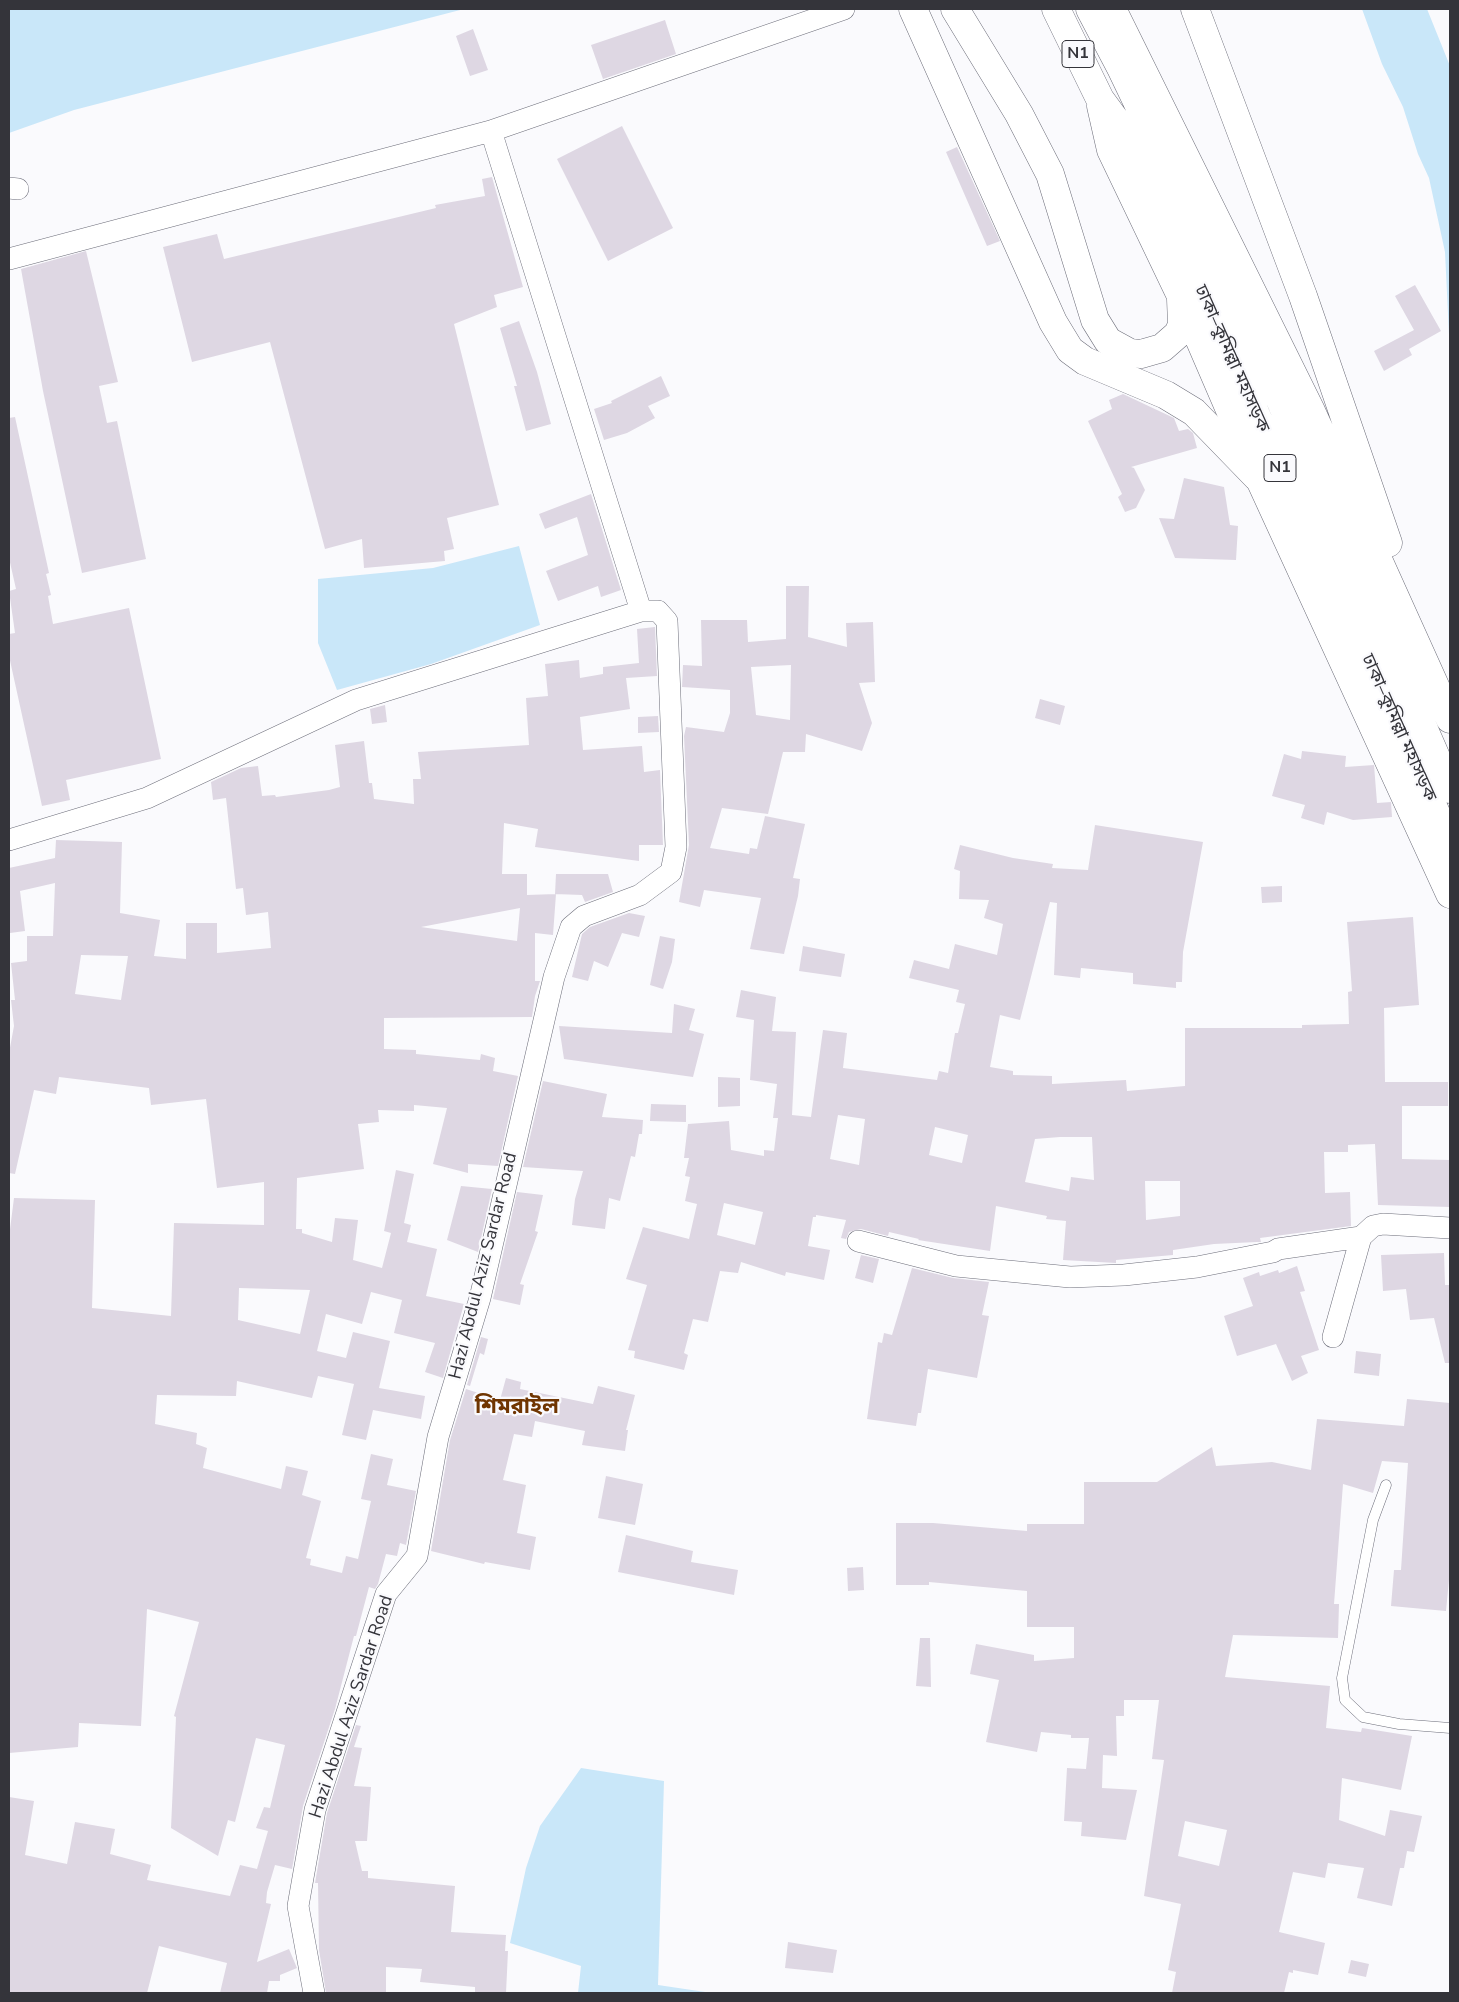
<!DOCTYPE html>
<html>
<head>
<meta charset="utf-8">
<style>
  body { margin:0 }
  #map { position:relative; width:1459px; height:2002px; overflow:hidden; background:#fafafd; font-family:"Nunito Sans",sans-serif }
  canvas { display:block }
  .frame { position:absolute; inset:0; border:10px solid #34343a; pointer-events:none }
</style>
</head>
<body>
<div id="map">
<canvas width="1459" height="2002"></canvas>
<div class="frame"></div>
</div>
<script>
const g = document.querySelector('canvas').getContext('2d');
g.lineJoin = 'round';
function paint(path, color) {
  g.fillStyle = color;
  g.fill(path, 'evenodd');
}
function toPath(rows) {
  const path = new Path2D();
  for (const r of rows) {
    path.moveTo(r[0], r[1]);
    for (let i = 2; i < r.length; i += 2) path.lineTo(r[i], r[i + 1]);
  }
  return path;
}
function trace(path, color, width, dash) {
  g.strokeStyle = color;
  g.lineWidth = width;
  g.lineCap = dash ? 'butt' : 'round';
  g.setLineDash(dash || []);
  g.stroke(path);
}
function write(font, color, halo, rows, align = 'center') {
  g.font = font + ' "Nunito Sans","Noto Sans Bengali",sans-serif';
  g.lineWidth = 4.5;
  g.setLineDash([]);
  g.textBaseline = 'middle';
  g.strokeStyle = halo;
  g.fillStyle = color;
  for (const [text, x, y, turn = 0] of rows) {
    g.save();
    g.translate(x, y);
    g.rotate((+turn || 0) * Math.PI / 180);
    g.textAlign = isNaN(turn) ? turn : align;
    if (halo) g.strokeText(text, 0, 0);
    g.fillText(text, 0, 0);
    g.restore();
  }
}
paint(toPath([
  [9,9,464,9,74,110,9,133],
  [1362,9,1427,9,1450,66,1450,355,1445,252,1429,178,1418,154,1403,107,1382,64],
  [519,546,540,625,431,664,337,690,318,643,318,579,433,568],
  [581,1768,664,1781,658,1985,712,1993,578,1993,581,1966,510,1943,526,1868,540,1826]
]), '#c9e7f9');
paint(toPath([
  [665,20,676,54,603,79,591,45],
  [473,29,488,70,470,76,456,36],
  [622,126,673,228,608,261,557,159],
  [957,147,1000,241,987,246,946,152],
  [492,177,523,287,494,295,497,307,454,324,499,505,447,518,454,549,444,551,445,561,364,568,362,539,325,549,270,342,192,362,163,247,217,234,224,259,436,208,435,205,485,196,482,179],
  [86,251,118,382,99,386,107,423,117,421,146,559,82,573,43,391,21,269],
  [1415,285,1441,331,1409,349,1412,355,1384,371,1374,351,1414,330,1395,296],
  [519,321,537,372,551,424,526,431,514,386,517,386,500,328],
  [661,376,670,396,648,406,655,418,627,433,604,440,594,409,612,403,611,401],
  [1123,394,1174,418,1179,431,1188,429,1193,433,1197,448,1131,467,1134,468,1145,490,1136,508,1125,512,1118,497,1122,494,1088,421,1112,409,1109,400],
  [15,417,49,573,46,574,51,595,48,596,53,624,129,608,161,759,66,780,70,800,42,806,9,656,9,634,15,633,9,591,16,589,9,558,9,418],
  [1184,478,1224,487,1230,525,1238,526,1236,560,1175,558,1159,518,1174,519],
  [591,494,621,590,601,597,598,586,558,601,546,571,588,555,577,517,545,529,539,514],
  [786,586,809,586,808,637,847,647,846,623,873,622,875,682,859,683,872,723,862,751,806,734,805,752,783,752,768,814,722,808,710,848,749,854,750,848,757,849,765,816,805,824,793,878,800,879,798,896,784,954,750,949,761,898,704,890,700,907,679,902,689,845,684,736,686,727,724,732,730,713,730,690,682,687,683,665,702,666,701,620,747,620,748,642,786,639],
  [791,665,790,720,756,715,751,667],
  [655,627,657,676,626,678,630,709,580,717,583,750,642,746,644,772,660,770,663,845,639,845,639,861,535,847,538,829,504,823,502,874,527,874,527,895,556,894,553,935,535,933,535,981,540,981,535,996,532,1017,384,1018,384,1049,416,1050,416,1054,480,1060,481,1054,495,1058,493,1071,518,1076,498,1166,468,1164,468,1173,433,1164,447,1108,414,1105,414,1111,378,1110,379,1122,358,1124,364,1169,297,1178,296,1229,302,1229,302,1233,332,1242,335,1218,358,1220,353,1260,382,1268,391,1233,384,1231,396,1170,414,1174,404,1223,411,1225,407,1242,437,1249,426,1296,464,1304,443,1378,425,1372,435,1343,394,1333,402,1300,371,1292,362,1324,326,1314,317,1351,346,1358,353,1332,390,1341,379,1388,425,1396,421,1419,373,1410,366,1440,342,1435,354,1384,318,1376,312,1398,237,1381,236,1396,157,1395,155,1424,197,1433,196,1444,207,1448,203,1468,281,1489,286,1466,308,1471,302,1495,321,1501,306,1558,311,1559,310,1565,342,1573,346,1556,358,1559,371,1501,361,1499,371,1454,393,1459,387,1485,416,1491,406,1545,400,1543,397,1556,386,1554,378,1584,375,1589,369,1587,356,1636,354,1636,335,1709,303,1806,292,1869,275,1865,267,1892,266,1903,271,1904,257,1962,289,1949,297,1968,280,1975,280,1981,269,1981,267,1993,220,1993,227,1963,159,1946,147,1993,9,1993,9,1797,34,1801,25,1855,67,1864,75,1822,115,1829,110,1854,151,1865,147,1880,230,1896,240,1865,257,1869,268,1831,256,1828,264,1807,270,1808,285,1745,256,1738,235,1822,228,1820,218,1856,171,1828,176,1717,174,1716,199,1622,147,1609,141,1726,79,1723,78,1747,9,1753,9,1237,14,1198,95,1200,92,1308,171,1316,174,1223,264,1225,264,1182,217,1188,206,1099,151,1105,149,1088,59,1077,56,1094,34,1090,15,1174,9,1173,9,1053,14,1026,11,1000,15,1000,11,963,27,961,27,936,53,936,55,883,20,891,25,931,10,933,9,868,55,858,56,840,122,842,120,913,160,920,154,956,186,959,186,923,217,923,217,953,271,948,268,912,246,915,243,888,236,889,226,798,213,800,211,782,241,768,258,766,262,796,275,795,276,797,329,790,340,787,335,745,364,741,369,783,372,783,374,799,414,804,413,779,421,779,418,752,529,745,526,698,548,696,545,664,579,660,580,678,603,674,603,667,639,663,637,629],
  [520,908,517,941,421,927],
  [81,955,128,956,121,1000,75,994],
  [239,1288,310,1290,300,1334,238,1320],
  [1040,699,1065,706,1060,725,1035,718],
  [385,705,387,722,372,724,370,709],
  [658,716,659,732,638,733,638,717],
  [1302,751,1346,756,1345,767,1374,765,1377,803,1391,802,1392,817,1353,820,1327,812,1324,825,1301,818,1305,805,1272,796,1284,754,1301,759],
  [1095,825,1203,842,1183,952,1182,982,1176,982,1176,988,1133,984,1133,973,1081,968,1080,978,1054,975,1057,903,1050,902,1020,1020,1000,1015,990,1067,1013,1071,1013,1075,1052,1076,1052,1084,1126,1080,1127,1091,1185,1086,1185,1028,1302,1028,1302,1025,1349,1024,1348,992,1352,991,1347,922,1413,917,1419,1005,1384,1008,1385,1082,1448,1082,1448,1106,1402,1106,1402,1159,1450,1160,1450,1207,1378,1205,1375,1144,1348,1145,1348,1152,1324,1152,1325,1193,1350,1192,1351,1226,1260,1238,1261,1242,1257,1242,1214,1244,1173,1250,1173,1255,1116,1260,1116,1263,1063,1260,1066,1221,1046,1219,1047,1216,996,1206,990,1251,918,1240,919,1239,889,1232,888,1236,861,1229,849,1232,846,1239,841,1238,846,1220,816,1215,816,1217,813,1217,808,1246,830,1250,824,1280,786,1272,785,1276,741,1262,738,1273,720,1271,708,1322,693,1319,684,1353,688,1355,684,1370,634,1358,635,1351,628,1350,647,1285,626,1279,643,1227,689,1239,697,1204,685,1201,690,1177,685,1176,689,1158,684,1158,688,1124,729,1121,731,1150,764,1156,764,1150,774,1151,778,1118,773,1118,777,1084,750,1080,754,1020,736,1017,741,990,776,997,772,1031,796,1032,792,1115,811,1117,823,1030,847,1033,843,1068,937,1080,939,1071,948,1073,955,1033,958,1033,965,1004,956,1002,959,990,909,978,914,960,949,969,955,944,997,955,1003,924,984,918,989,900,959,899,960,871,954,869,960,845,1013,858,1053,864,1052,868,1088,870],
  [838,1115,865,1119,859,1165,830,1159],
  [935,1127,968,1135,962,1163,929,1155],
  [1060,1137,1092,1137,1094,1180,1071,1177,1069,1191,1025,1182,1035,1139],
  [1145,1181,1180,1181,1180,1216,1146,1220],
  [724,1203,763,1212,755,1245,717,1235],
  [556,874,608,874,613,892,585,902,582,895,555,894],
  [1282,886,1282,902,1262,903,1261,887],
  [629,913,645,916,639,937,622,933,608,967,594,961,588,981,572,977,582,934,590,927],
  [660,936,675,939,672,962,663,989,650,985],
  [803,946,845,954,841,977,799,971],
  [674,1004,695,1009,689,1030,704,1034,693,1077,564,1059,559,1026,672,1033],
  [718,1077,740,1078,740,1106,718,1107],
  [543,1081,607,1094,602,1117,643,1120,642,1134,639,1134,635,1157,631,1156,620,1201,609,1198,605,1229,572,1225,575,1199,583,1171,523,1167],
  [651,1104,686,1105,686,1122,650,1121],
  [461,1186,492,1189,478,1252,447,1240],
  [517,1192,543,1195,535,1231,538,1232,520,1284,524,1285,520,1305,493,1299],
  [1444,1253,1445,1285,1450,1285,1450,1363,1445,1363,1434,1318,1410,1320,1406,1289,1383,1291,1381,1255],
  [861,1255,879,1259,873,1283,855,1278],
  [1297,1266,1305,1291,1300,1292,1319,1350,1301,1356,1308,1373,1292,1381,1276,1344,1237,1356,1224,1316,1253,1306,1243,1278,1259,1272,1260,1276,1278,1270,1279,1273],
  [912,1268,953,1278,989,1282,982,1315,989,1316,977,1378,928,1369,921,1413,918,1413,916,1426,867,1419,878,1342,882,1343,884,1333,892,1335],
  [481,1337,488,1339,484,1355,480,1353,470,1386,467,1385],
  [1356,1351,1381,1354,1379,1376,1354,1373],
  [506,1378,521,1382,520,1389,593,1404,598,1386,635,1395,626,1430,628,1430,625,1451,582,1445,585,1431,535,1421,532,1437,514,1434,503,1480,526,1485,517,1533,536,1537,530,1570,485,1562,484,1564,431,1551,450,1440,466,1389,500,1400],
  [1407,1399,1450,1403,1450,1569,1446,1611,1391,1606,1394,1570,1401,1570,1408,1463,1382,1461,1373,1493,1343,1484,1334,1604,1339,1604,1338,1638,1233,1635,1225,1677,1330,1686,1326,1728,1361,1732,1362,1728,1412,1736,1401,1790,1342,1778,1339,1820,1385,1836,1390,1810,1422,1816,1414,1852,1407,1851,1404,1868,1400,1868,1392,1906,1357,1898,1364,1868,1328,1863,1325,1878,1293,1872,1279,1932,1325,1943,1318,1975,1293,1970,1293,1973,1289,1972,1284,1993,1172,1993,1176,1972,1168,1970,1181,1904,1144,1896,1164,1760,1152,1759,1159,1700,1124,1700,1124,1716,1116,1716,1117,1756,1103,1755,1102,1788,1137,1790,1126,1840,1081,1836,1082,1822,1064,1821,1067,1768,1086,1769,1089,1738,1071,1738,1071,1735,1041,1732,1037,1752,986,1742,999,1680,970,1674,976,1644,1034,1655,1034,1661,1074,1658,1074,1627,1027,1627,1027,1591,929,1582,929,1585,896,1585,896,1523,933,1523,1027,1531,1027,1524,1084,1524,1084,1482,1157,1482,1212,1447,1216,1466,1272,1462,1311,1470,1317,1419,1404,1426],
  [1185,1821,1227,1830,1219,1866,1178,1856],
  [606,1476,643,1484,635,1525,598,1518],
  [626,1535,693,1551,691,1562,738,1570,734,1595,618,1572],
  [863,1567,864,1590,848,1591,847,1568],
  [920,1638,930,1638,931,1687,916,1686],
  [356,1725,361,1726,354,1747,362,1748,354,1786,371,1787,367,1841,355,1841,362,1871,368,1871,368,1878,455,1886,451,1932,506,1935,505,1951,508,1951,506,1993,475,1993,475,1987,420,1982,422,1969,386,1967,386,1993,326,1993,319,1950,318,1883,315,1883,327,1813],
  [788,1942,837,1950,833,1973,785,1968],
  [1351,1960,1369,1964,1366,1977,1348,1973]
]), '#ded7e3');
const lane = toPath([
  [1386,1485,1373,1520,1342,1678,1345,1700,1363,1717,1399,1724,1450,1728]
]);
const street = toPath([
  [9,188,18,189],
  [9,259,491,131,844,9],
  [9,840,147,798,356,700,641,611,491,131],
  [858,1241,956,1266,1070,1277,1124,1275,1197,1267,1273,1252,1278,1249,1361,1237],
  [1333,1337,1361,1237,1373,1226,1383,1224,1450,1228],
  [314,1993,298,1906,315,1810,386,1594,417,1556,438,1437,480,1298,554,977,571,927,584,916,640,895,671,872,676,847,667,621,658,611,641,611]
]);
const secondary = toPath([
  [913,9,1053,322,1070,350,1085,361,1166,395,1194,412,1257,477]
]);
const highway = toPath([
  [955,9,1019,114,1050,174,1095,320,1108,341,1130,353,1141,354,1162,348,1178,334,1182,325,1181,299],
  [1056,9,1100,99,1133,144,1144,167,1450,844],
  [1090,9,1121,68,1281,402,1450,789],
  [1112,9,1311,411,1450,719],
  [1195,9,1303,296,1388,543],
  [1101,106,1111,150,1180,294,1261,482,1450,894]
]);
trace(lane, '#6d6e7a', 11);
trace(street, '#6d6e7a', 22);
trace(secondary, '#6d6e7a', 29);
trace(highway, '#6d6e7a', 29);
trace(lane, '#fff', 10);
trace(street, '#fff', 21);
trace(secondary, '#fff', 28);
trace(highway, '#fff', 28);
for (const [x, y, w] of [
  [1078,54,32],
  [1280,468,32]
]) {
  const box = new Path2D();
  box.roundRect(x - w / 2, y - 13.5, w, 27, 4);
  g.fillStyle = '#fafafd';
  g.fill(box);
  trace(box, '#34343a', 1);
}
write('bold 16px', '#34343a', null, [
  ["N1",1078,54],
  ["N1",1280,468]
]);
write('18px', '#34343a', '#fafafd', [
  ["ঢাকা–কুমিল্লা মহাসড়ক",1231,359,66],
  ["ঢাকা–কুমিল্লা মহাসড়ক",1398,728,66],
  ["Hazi Abdul Aziz Sardar Road",484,1266,-76],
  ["Hazi Abdul Aziz Sardar Road",352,1707,-72]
]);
write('bold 22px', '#6f3501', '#fafafd', [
  ["শিমরাইল",517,1408]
]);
</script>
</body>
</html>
